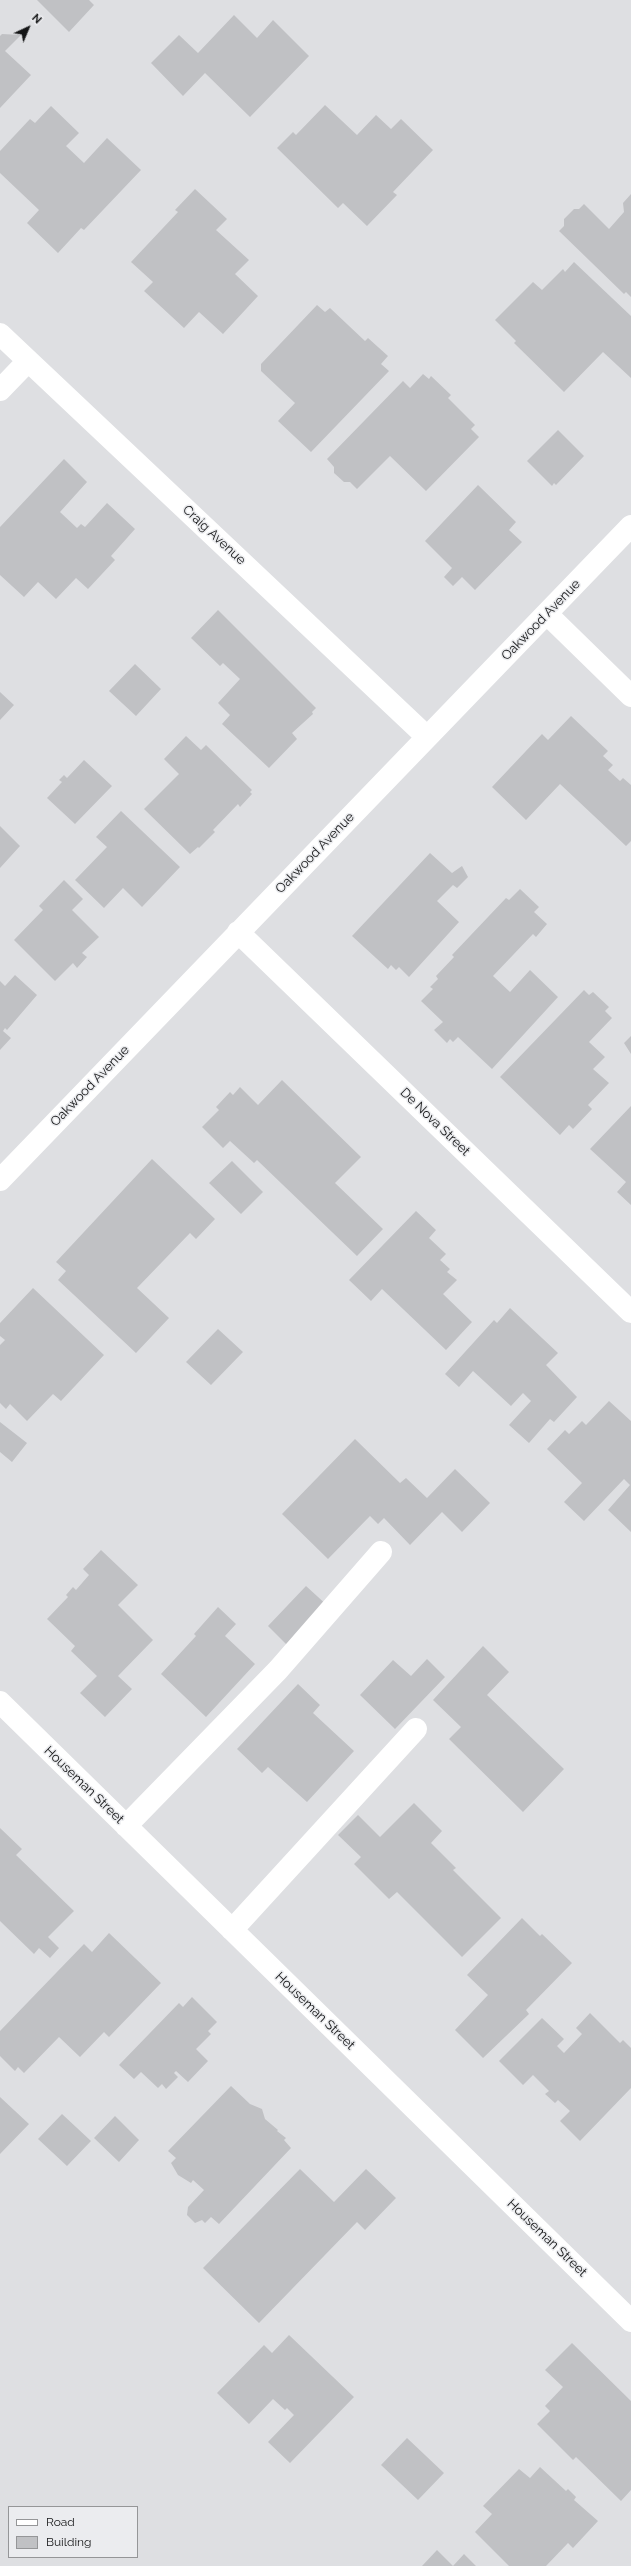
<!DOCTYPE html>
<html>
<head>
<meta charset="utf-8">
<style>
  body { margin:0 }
  #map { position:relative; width:631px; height:2566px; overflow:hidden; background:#dedfe2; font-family:Raleway,sans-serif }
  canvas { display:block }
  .legend { position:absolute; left:8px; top:2506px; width:130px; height:52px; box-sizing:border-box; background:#ebecef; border:1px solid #959698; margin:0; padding:5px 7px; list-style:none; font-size:12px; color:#141516 }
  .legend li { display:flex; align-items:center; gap:8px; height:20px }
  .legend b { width:20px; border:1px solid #959698 }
  .north { position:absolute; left:8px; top:8px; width:40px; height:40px; -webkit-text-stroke:3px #ebecef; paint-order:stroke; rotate:44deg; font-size:11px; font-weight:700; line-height:16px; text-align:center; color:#141516 }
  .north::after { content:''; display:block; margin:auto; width:14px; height:18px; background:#141516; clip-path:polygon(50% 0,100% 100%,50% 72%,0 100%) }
</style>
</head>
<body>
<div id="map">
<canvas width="631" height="2566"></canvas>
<ul class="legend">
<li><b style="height:5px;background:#fff"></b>Road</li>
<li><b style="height:11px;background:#c0c1c4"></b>Building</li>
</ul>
<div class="north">N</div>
</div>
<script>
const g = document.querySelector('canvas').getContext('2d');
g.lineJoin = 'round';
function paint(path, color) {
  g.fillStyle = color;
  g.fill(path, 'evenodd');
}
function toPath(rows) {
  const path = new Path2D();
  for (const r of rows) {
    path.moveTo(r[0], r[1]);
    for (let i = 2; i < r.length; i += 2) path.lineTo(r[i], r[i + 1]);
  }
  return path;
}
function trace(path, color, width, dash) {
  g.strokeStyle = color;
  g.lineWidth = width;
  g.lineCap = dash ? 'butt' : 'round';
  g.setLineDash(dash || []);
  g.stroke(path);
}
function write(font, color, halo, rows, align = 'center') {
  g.font = font + ' Raleway,sans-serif';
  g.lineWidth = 3;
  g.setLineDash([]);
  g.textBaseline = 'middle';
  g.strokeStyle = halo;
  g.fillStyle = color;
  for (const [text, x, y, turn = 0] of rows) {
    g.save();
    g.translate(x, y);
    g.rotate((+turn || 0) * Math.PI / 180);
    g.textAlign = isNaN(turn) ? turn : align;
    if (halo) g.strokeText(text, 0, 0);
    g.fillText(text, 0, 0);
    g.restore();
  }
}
paint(toPath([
  [37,0,89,0,94,5,69,32],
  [234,15,257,38,273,20,309,56,250,117,205,73,183,96,151,63,179,35,198,53],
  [2,34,21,35,5,51,31,75,0,108,0,36],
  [325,105,357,135,376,115,391,129,401,119,433,150,393,192,397,195,367,226,343,203,338,208,277,148,293,132,296,135],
  [51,106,79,133,66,146,84,163,107,138,141,170,84,230,81,228,58,253,27,223,39,210,0,173,0,151,30,119,35,123],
  [195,189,227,219,216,230,249,260,235,274,258,296,223,334,199,312,184,328,144,291,153,282,131,262,178,212,175,210],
  [631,194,631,297,626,292,624,294,559,231,564,226,564,219,574,209,579,209,584,204,609,229,624,212,623,203],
  [574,262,631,316,631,378,603,352,564,392,514,343,516,341,495,320,533,282,542,290,563,269,565,272],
  [317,305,325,312,330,308,365,341,368,338,388,356,381,364,389,371,311,452,278,421,295,403,261,371,261,364],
  [423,374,429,379,431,376,451,395,448,398,475,425,471,429,479,437,426,491,390,456,357,489,350,482,344,482,334,473,334,467,327,459,403,381,410,388],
  [558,430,584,456,556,485,554,483,552,486,527,461],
  [64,459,87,482,60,512,77,528,81,524,85,527,107,503,135,529,111,556,115,560,88,589,76,578,56,599,38,582,24,597,0,575,0,527],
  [478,485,516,522,509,530,522,542,475,590,462,577,453,586,444,577,452,568,425,541],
  [218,610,316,708,312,712,313,714,292,733,297,739,269,768,222,724,230,715,218,703,240,679,223,663,220,666,191,638],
  [135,664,161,689,136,716,109,691],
  [0,692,14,705,0,720],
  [571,716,608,751,603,756,613,765,608,770,620,781,623,778,631,785,631,841,626,846,560,784,526,820,492,787,542,734,548,740],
  [186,736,201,750,206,745,252,790,250,792,252,794,240,807,238,804,213,830,215,832,199,848,198,847,190,854,144,809,179,774,164,759],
  [84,760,112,786,75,824,47,798,62,782,59,780,64,775,67,778],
  [121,811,180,867,142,907,123,888,104,908,75,880,107,847,96,837],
  [0,826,20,846,0,868],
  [430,853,452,873,462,866,468,877,457,888,453,885,437,901,459,922,409,977,399,967,396,970,391,965,388,969,352,936],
  [64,880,83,899,72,910,99,937,82,953,87,957,77,968,73,963,55,981,14,940,43,910,39,906],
  [520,889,539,907,534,912,547,924,536,937,533,934,493,976,510,992,530,970,558,997,492,1069,458,1037,453,1042,450,1039,447,1043,434,1030,443,1022,421,1001,433,989,430,987,438,979,436,976,454,957,452,955,506,898,509,900],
  [15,975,37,995,7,1030,5,1028,3,1031,11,1038,0,1050,0,981,5,986],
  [584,990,589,995,593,992,609,1007,605,1011,612,1018,589,1042,605,1057,593,1069,609,1083,588,1105,592,1109,573,1129,569,1125,560,1135,500,1077],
  [631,1036,631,1054,624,1043],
  [282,1080,361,1157,335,1183,383,1229,357,1256,257,1160,254,1163,230,1141,223,1148,202,1127,219,1110,216,1107,230,1092,233,1095,240,1087,258,1105],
  [631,1106,631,1205,617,1192,626,1182,590,1149],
  [152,1159,215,1219,196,1239,190,1233,137,1288,169,1318,136,1353,58,1280,66,1271,56,1262],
  [232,1161,263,1192,241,1214,209,1183],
  [416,1211,436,1230,429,1238,446,1254,440,1260,450,1269,447,1272,457,1280,443,1294,472,1322,446,1350,382,1289,371,1301,349,1280],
  [33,1288,104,1355,61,1401,53,1394,27,1421,10,1404,6,1409,0,1403,0,1345,5,1340,0,1336,0,1323],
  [510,1308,558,1353,546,1365,577,1397,554,1422,550,1419,529,1443,509,1425,531,1401,523,1393,511,1406,473,1371,459,1387,445,1374,494,1320,497,1323],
  [218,1329,243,1352,211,1385,186,1362],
  [609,1401,631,1421,631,1532,608,1510,630,1485,624,1479,584,1521,564,1502,582,1483,547,1449,565,1430,569,1434,582,1421,586,1425],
  [0,1422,27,1443,12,1462,0,1452],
  [355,1439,400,1483,406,1478,427,1498,455,1469,490,1503,462,1532,442,1512,410,1545,384,1518,378,1524,370,1516,328,1559,282,1514],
  [101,1550,138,1585,118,1605,153,1640,118,1676,132,1689,105,1717,80,1693,97,1676,71,1651,75,1646,47,1619,68,1597,66,1595,73,1587,76,1590,89,1575,83,1569],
  [306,1586,329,1607,290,1648,268,1626],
  [218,1607,236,1624,225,1636,255,1664,206,1717,161,1674,196,1636,194,1634],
  [483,1646,509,1672,487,1695,564,1769,523,1812,449,1739,461,1727,433,1700],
  [427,1659,445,1677,395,1729,360,1695,393,1660,411,1676],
  [298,1684,320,1705,313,1713,354,1751,307,1802,268,1767,262,1773,237,1749],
  [414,1803,442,1831,431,1843,456,1868,453,1870,501,1918,462,1957,397,1892,389,1899,354,1864,361,1857,338,1835,358,1815,380,1837],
  [0,1828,22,1849,16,1855,74,1911,48,1937,59,1948,50,1958,39,1948,34,1954,0,1921],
  [522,1918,540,1936,542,1934,572,1963,526,2010,529,2014,483,2058,455,2030,488,1995,467,1975],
  [109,1933,161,1983,109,2037,104,2032,80,2057,59,2037,24,2073,18,2067,15,2071,0,2056,0,2031,84,1944,92,1952],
  [192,1997,217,2022,208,2031,211,2034,196,2049,208,2061,188,2082,176,2071,174,2073,178,2077,166,2089,162,2084,158,2088,141,2072,134,2079,119,2065,179,2003,183,2007],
  [590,2013,620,2043,623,2040,631,2048,631,2088,580,2141,560,2121,570,2111,558,2100,555,2103,545,2094,549,2091,533,2075,523,2085,499,2061,542,2018,564,2039,557,2046,564,2053,582,2034,576,2028],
  [231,2086,250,2104,262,2109,265,2119,278,2130,277,2131,286,2138,284,2140,291,2148,219,2224,211,2217,205,2223,202,2220,195,2223,187,2215,188,2207,204,2190,193,2180,191,2183,178,2175,171,2163,176,2158,168,2151],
  [0,2097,29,2124,0,2154],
  [62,2114,91,2141,67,2166,38,2139],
  [115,2116,139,2140,119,2162,94,2138],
  [300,2169,334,2202,366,2169,396,2198,365,2230,357,2222,259,2323,203,2268],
  [289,2335,354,2397,290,2463,268,2442,294,2415,287,2408,285,2410,273,2399,249,2424,217,2393,264,2345,272,2353],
  [572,2343,631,2401,631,2490,621,2501,576,2457,573,2460,537,2424,550,2411,545,2406,563,2387,545,2370],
  [407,2438,444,2473,418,2500,381,2465],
  [540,2467,566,2491,568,2489,576,2497,574,2500,598,2521,573,2548,568,2543,546,2566,509,2566,475,2532,492,2514,483,2506,519,2469,530,2478],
  [437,2550,453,2566,464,2554,476,2566,422,2566]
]), '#c0c1c4');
trace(toPath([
  [0,334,427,737],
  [0,390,28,361],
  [547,614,631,696],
  [238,932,631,1312],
  [0,1180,631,526],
  [0,1702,631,2321],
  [126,1826,278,1670,381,1552],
  [232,1930,416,1729]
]), '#fff', 22);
write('13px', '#141516', '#ebecef', [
  ["Craig Avenue",214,535,43],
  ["Oakwood Avenue",541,620,-46],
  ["Oakwood Avenue",315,853,-46],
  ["Oakwood Avenue",90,1086,-46],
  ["De Nova Street",435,1122,44],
  ["Houseman Street",84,1785,44],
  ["Houseman Street",315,2011,44],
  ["Houseman Street",547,2238,44]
]);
</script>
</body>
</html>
